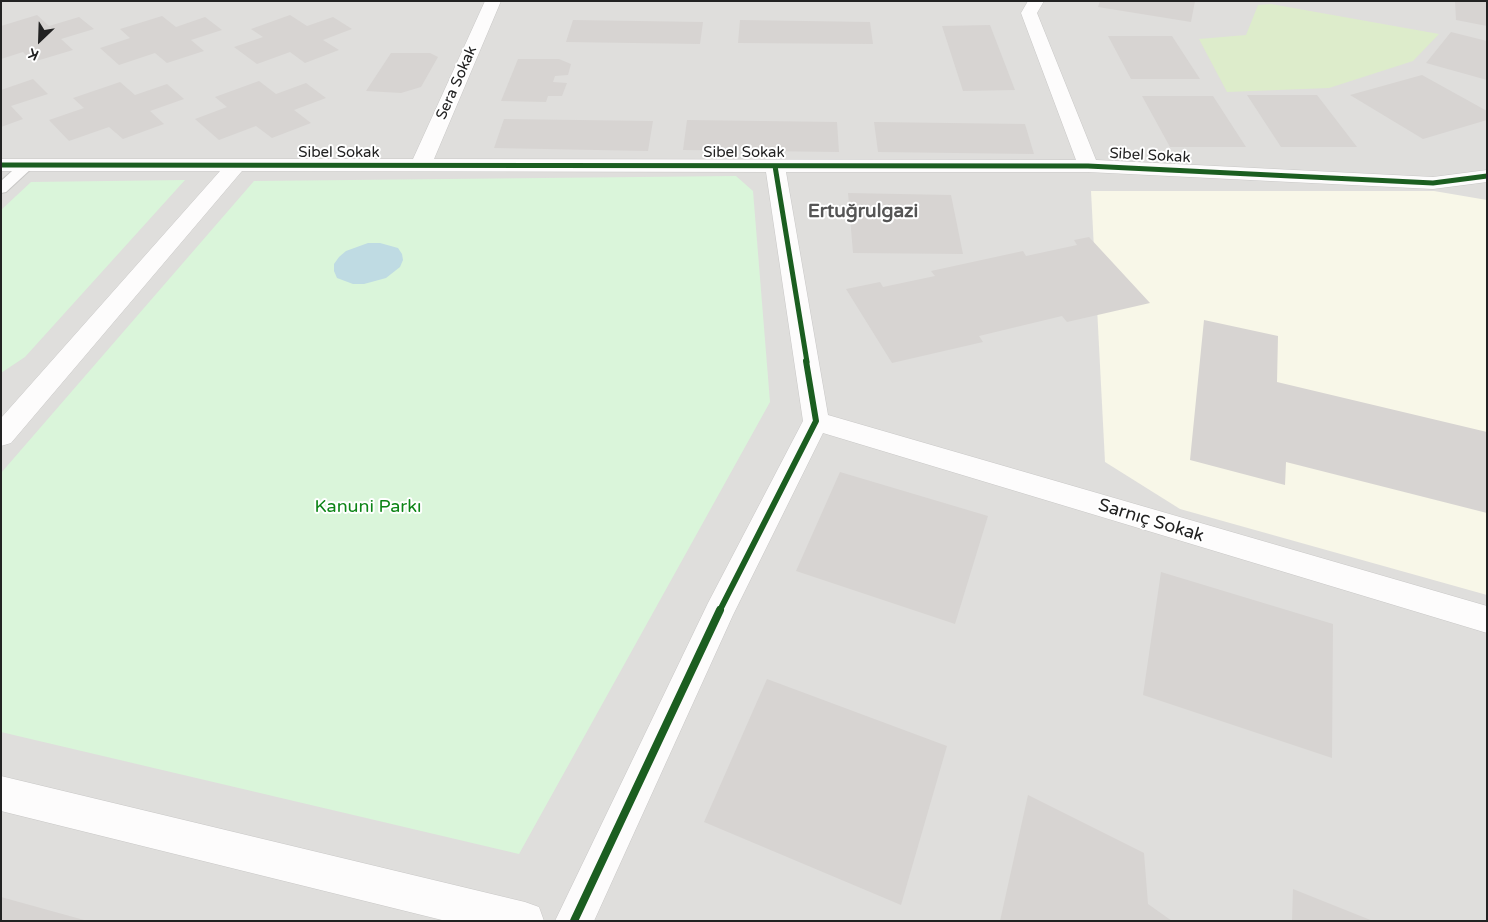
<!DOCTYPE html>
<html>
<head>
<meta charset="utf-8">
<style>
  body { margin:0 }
  #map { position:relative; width:1488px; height:922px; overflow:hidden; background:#f0eeeb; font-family:"Varela Round",sans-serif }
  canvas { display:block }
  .frame { position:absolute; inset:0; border:2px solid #222; pointer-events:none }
  .north { position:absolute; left:15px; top:15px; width:50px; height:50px; -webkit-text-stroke:4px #fff; paint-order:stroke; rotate:204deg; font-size:14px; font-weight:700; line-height:20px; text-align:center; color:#222 }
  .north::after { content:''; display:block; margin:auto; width:18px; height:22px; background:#222; clip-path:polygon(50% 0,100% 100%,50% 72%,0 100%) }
</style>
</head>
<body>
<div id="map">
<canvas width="1488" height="922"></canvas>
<div class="frame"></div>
<div class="north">K</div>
</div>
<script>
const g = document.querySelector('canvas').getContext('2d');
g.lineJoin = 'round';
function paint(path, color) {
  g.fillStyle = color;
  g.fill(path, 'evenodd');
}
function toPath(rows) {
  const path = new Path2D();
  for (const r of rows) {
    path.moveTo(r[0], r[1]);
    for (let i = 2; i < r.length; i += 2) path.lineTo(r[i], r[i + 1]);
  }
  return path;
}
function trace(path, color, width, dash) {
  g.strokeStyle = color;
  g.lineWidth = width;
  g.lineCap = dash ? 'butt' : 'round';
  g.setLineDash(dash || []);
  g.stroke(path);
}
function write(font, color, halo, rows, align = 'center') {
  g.font = font + ' "Varela Round",sans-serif';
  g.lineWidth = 4;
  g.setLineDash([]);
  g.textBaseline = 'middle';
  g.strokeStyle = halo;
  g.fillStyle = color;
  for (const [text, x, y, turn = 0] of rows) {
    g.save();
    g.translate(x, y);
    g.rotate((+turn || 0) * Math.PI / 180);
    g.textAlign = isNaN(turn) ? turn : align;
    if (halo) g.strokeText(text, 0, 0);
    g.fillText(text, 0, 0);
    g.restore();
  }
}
paint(toPath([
  [1,1,1487,1,1487,921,1,921]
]), '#dfdedc');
paint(toPath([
  [1091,191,1434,191,1487,200,1487,595,1180,509,1105,462]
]), '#f8f7e8');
paint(toPath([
  [1271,4,1439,34,1413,61,1329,88,1227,92,1199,39,1246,35,1258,5]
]), '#ddeccb');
paint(toPath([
  [736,176,753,191,770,402,519,854,1,732,1,473,254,181],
  [185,180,25,357,1,373,1,210,31,182]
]), '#daf5da');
paint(toPath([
  [368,243,380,243,398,248,402,254,403,260,400,267,386,278,364,284,353,284,337,278,334,271,334,264,339,257,346,251]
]), '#bfdbe3');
paint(toPath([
  [1100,1,1195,1,1191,22,1098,7],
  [1455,1,1487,1,1487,26,1456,20],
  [37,15,49,26,79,17,94,29,61,39,73,50,33,62,23,52,1,59,1,26],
  [290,15,307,26,333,17,352,29,323,40,339,50,305,63,290,52,257,64,234,47,263,37,251,29],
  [162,16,176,27,205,17,222,30,191,40,204,51,167,63,155,53,119,65,100,48,130,38,120,29],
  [573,20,703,22,700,44,566,42],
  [740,20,870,22,873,44,738,43],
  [990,25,1015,90,963,91,942,26],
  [1451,32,1487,41,1487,80,1426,63],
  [1108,36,1172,36,1200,79,1131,79],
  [391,53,430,53,438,57,421,87,401,93,366,91],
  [518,59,559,59,571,64,568,75,555,76,553,82,567,83,562,96,548,96,546,102,501,101],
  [1422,75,1487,111,1487,120,1423,139,1350,95],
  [33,79,48,94,11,106,23,119,1,127,1,90],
  [259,81,276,94,306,83,326,98,294,110,311,123,272,138,256,126,219,140,195,119,227,107,215,97],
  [120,82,135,95,167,84,184,99,150,111,164,124,123,139,109,127,69,141,49,120,84,108,73,98],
  [1247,95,1317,95,1357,147,1281,147],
  [1142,96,1213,96,1246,147,1170,147],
  [504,119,653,121,648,151,494,148],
  [687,120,837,122,839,152,683,150],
  [874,122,1025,124,1034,154,878,152],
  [848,193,951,195,963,254,853,253],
  [1089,237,1150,303,1067,322,1062,316,979,336,983,342,892,363,846,289,880,282,883,287,935,276,931,271,1023,251,1026,256,1077,245,1074,240],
  [1204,320,1278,336,1277,382,1487,432,1487,513,1286,462,1285,485,1190,460],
  [840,472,988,516,955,624,796,571],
  [1161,572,1333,624,1332,758,1143,695],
  [767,679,947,746,901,905,704,822],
  [1028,795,1144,853,1148,904,1172,921,1000,921],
  [1293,889,1373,921,1292,921],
  [1,897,84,920,84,921,1,921]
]), '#d7d4d2');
const service = toPath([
  [27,161,32,162,34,165,32,168,6,192,1,193,1,181,22,162,27,161]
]);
const minor = toPath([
  [485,1,501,1,434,159,1076,160,1021,13,1028,1,1044,1,1037,13,1096,160,1433,177,1487,170,1487,182,1433,189,1088,172,786,172,828,415,1487,606,1487,633,823,433,733,615,594,921,555,921,708,603,803,421,766,172,242,171,11,443,1,446,1,418,220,171,1,171,1,159,413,159,485,1],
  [1,776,525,902,539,907,544,921,446,921,1,811,1,776]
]);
trace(service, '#c9c8c7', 2);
trace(minor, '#c9c8c7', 1);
paint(service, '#fdfcfc');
paint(minor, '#fdfcfc');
trace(toPath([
  [1,165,1088,166,1433,183,1487,176],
  [775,166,807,362]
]), '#1b5e20', 5);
trace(toPath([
  [719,612,816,421,806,361]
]), '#1b5e20', 6);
trace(toPath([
  [574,921,720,610]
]), '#1b5e20', 8);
write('15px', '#222', '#fff', [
  ["Sera Sokak",457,83,-66],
  ["Sibel Sokak",339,153],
  ["Sibel Sokak",744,153],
  ["Sibel Sokak",1150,156,3]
]);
write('18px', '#0c8416', '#fff', [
  ["Kanuni Parkı",368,507]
]);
write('18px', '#222', '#fff', [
  ["Sarnıç Sokak",1151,521,17]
]);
write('bold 19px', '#555', '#fff', [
  ["Ertuğrulgazi",863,212]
]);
</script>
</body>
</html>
